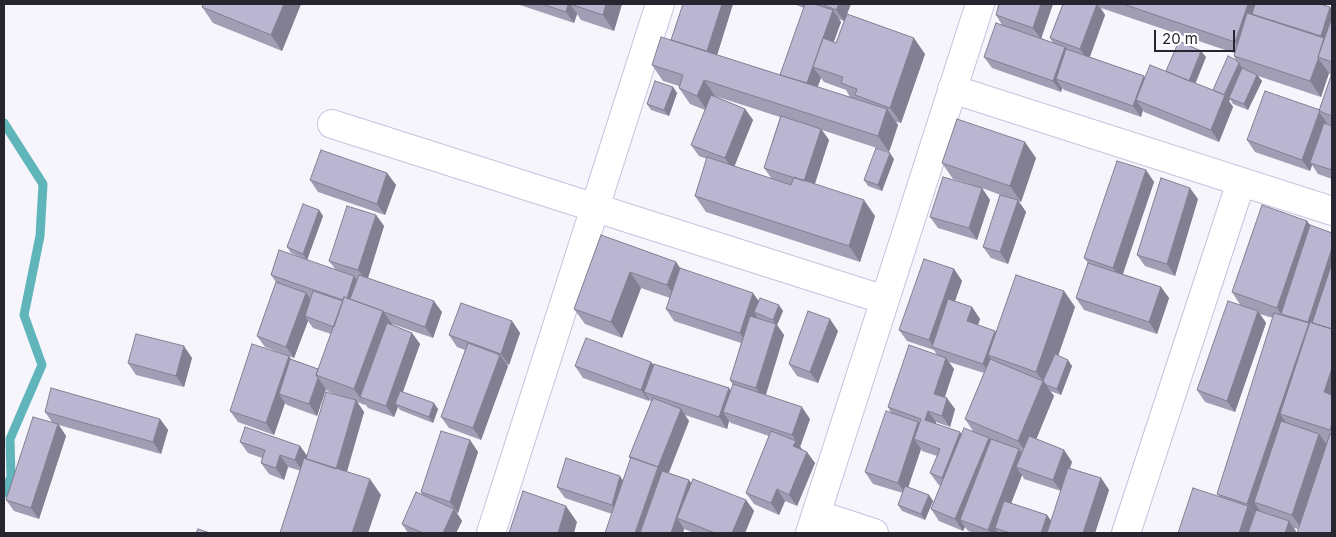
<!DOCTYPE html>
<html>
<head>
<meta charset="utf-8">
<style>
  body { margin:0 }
  #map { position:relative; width:1336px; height:537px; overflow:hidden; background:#f6f5fb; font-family:Inter,sans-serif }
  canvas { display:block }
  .frame { position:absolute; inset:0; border:5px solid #272630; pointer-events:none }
  .scale { position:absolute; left:1154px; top:30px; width:81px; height:22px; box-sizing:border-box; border:2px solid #272630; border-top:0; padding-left:6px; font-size:15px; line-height:18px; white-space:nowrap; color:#272630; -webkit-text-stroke:4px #fff; paint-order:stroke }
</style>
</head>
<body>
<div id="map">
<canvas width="1336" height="537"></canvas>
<div class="frame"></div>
<div class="scale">20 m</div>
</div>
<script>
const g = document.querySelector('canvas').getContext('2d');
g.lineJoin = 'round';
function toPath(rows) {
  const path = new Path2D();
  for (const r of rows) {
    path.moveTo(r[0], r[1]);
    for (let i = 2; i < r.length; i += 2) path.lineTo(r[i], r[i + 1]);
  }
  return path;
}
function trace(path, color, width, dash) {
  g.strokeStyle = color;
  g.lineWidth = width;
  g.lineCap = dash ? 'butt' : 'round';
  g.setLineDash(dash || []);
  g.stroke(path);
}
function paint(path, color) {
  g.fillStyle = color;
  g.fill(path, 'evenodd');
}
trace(toPath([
  [4,123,43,184,40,236,24,315,42,365,10,439,11,477,4,493]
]), '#60b5ba', 9);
const minor = toPath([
  [952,89,1332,211],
  [332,124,885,300],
  [816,514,874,533],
  [491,533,660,4],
  [810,533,980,4],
  [1126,533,1241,182]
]);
trace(minor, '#c7c2de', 30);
trace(minor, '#fff', 28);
paint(toPath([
  [203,4,301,4,282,51,213,23,202,7],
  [517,4,622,4,614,31,581,20,577,14,574,23],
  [733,4,717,55,780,75,804,8,794,4,851,4,847,14,925,54,901,123,896,122,898,125,889,152,822,130,829,140,815,184,875,216,860,262,706,212,695,196,707,159,699,156,691,145,705,110,690,104,679,88,679,86,663,81,652,65,671,40],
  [839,19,844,21,836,43,834,42,841,22],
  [821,78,824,82,846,90,850,97,817,87],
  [715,96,780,117,764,168,772,179,734,166,753,120,745,109],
  [999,4,1053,4,1041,38,1053,43,1050,38,1063,4,1320,4,1330,7,1332,10,1332,179,1318,174,1312,165,1310,171,1255,152,1247,140,1319,110,1331,76,1329,73,1321,97,1258,76,1262,81,1248,110,1233,104,1230,99,1229,101,1233,107,1219,142,1144,112,1143,110,1141,117,1064,90,1062,88,1061,92,992,68,984,57,1002,25,996,15],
  [1101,8,1234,53,1234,56,1236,60,1213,90,1195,83,1206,57,1166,72,1145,78,1144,76,1090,57,1105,15],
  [673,87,677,93,669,116,651,110,647,104],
  [1036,158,1021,202,1018,201,1026,212,1008,264,991,258,983,247,1014,200,982,188,990,200,977,240,938,228,930,217,975,186,953,179,942,163],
  [894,159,882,191,868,186,864,180],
  [1146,170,1154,182,1123,274,1161,287,1169,298,1157,334,1084,310,1076,298,1088,263,1084,258],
  [387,173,396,185,385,215,318,192,310,180],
  [1198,199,1175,276,1145,266,1137,255],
  [319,210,323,216,307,260,291,253,287,247],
  [376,215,384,226,368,278,442,312,433,338,392,324,393,325,412,333,420,344,403,392,438,409,433,423,400,410,398,407,394,417,368,408,365,404,365,405,357,402,364,412,347,472,381,495,288,467,284,480,269,474,261,463,262,458,248,453,240,442,300,446,307,456,337,395,327,391,326,389,317,416,287,405,285,403,274,435,238,422,230,411,289,356,291,359,318,369,331,334,313,328,308,321,294,358,265,347,257,336,276,282,271,275,336,270,329,261],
  [1307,221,1310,225,1332,233,1332,533,1298,529,1294,528,1297,533,1178,533,1219,496,1217,494,1273,318,1260,314,1266,323,1235,412,1205,402,1197,390,1241,306,1232,292],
  [601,235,676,262,680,269,783,311,777,325,784,335,766,395,810,419,800,447,815,463,797,506,785,501,779,515,754,504,746,493,769,436,731,423,729,421,727,429,685,415,689,421,669,473,689,480,691,483,746,500,754,511,745,533,694,533,684,529,683,533,605,533,612,514,565,498,557,487,623,480,631,459,629,457,651,402,649,399,649,401,583,378,575,366,651,362,654,365,729,388,731,391,733,385,730,380,741,343,674,321,666,309,670,298,641,288,622,338,585,324,574,309],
  [954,269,962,281,955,301,972,307,980,319,978,325,995,331,996,333,1064,291,1075,307,1058,356,1072,366,1061,395,1050,391,1054,396,1036,439,1064,450,1072,462,1070,468,1101,478,1109,490,1095,533,974,533,968,531,965,527,963,531,939,521,931,509,940,486,938,484,930,473,937,456,922,451,921,449,908,487,929,495,933,501,925,520,902,511,898,505,903,493,873,484,865,472,891,413,888,407,937,355,934,350,907,341,899,330],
  [949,362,984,373,965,419,973,431,962,434,936,424,936,422,950,427,955,409,945,397,954,369],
  [1022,475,1024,479,1061,491,1051,521,1047,515,1011,503],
  [512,321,520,333,509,365,506,364,508,366,481,440,449,428,441,417,465,350,457,347,449,335],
  [838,331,818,383,797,376,789,364],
  [192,358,184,387,136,375,128,363],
  [45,412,160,419,168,430,161,454,59,425,66,436,39,519,14,511,6,500,52,422],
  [470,440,478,452,458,513,457,513,462,521,456,533,408,533,402,524,422,495,421,492]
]), '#a09db4');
paint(toPath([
  [284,4,301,4,282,51,271,35],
  [568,4,580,4,570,4,577,14,574,23,566,12],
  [606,4,622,4,614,31,603,15],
  [722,4,733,4,714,65,706,53],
  [839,4,851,4,844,21,836,10],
  [1041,4,1053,4,1041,39,1033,28],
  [1097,4,1105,15,1088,61,1080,49],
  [1248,4,1265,4,1252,14,1258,22,1246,57,1235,42],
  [1330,7,1332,10,1332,36,1324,41,1321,36],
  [833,10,841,22,823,70,813,67,821,78,814,97,806,85],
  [914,38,925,54,901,123,890,108],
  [1065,47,1073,58,1056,79,1062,88,1061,92,1053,81],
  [1201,51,1206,57,1194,87,1189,81],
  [1318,58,1329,73,1321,97,1310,81],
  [1239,63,1243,69,1229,98,1230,99,1229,101,1233,107,1219,142,1211,130,1224,96],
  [1257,75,1262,81,1248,110,1244,104],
  [1144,76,1152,87,1136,100,1143,110,1141,117,1133,106],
  [704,80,715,96,708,112,697,96],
  [673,87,677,93,669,116,664,110],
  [745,109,753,120,733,170,725,158],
  [887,109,898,125,889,152,878,136],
  [1319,112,1327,123,1312,164,1310,163,1312,165,1310,171,1302,160],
  [821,129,829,140,812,192,804,181],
  [1025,142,1036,158,1021,202,1010,186],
  [890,153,894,159,882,191,878,185],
  [1146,170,1154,182,1121,279,1113,268],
  [387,173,396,185,385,215,377,204],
  [982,188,990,200,977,240,969,228],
  [1190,188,1198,199,1175,276,1167,264],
  [864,200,875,216,860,262,849,246],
  [1018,200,1026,212,1008,264,1000,252],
  [319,210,323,216,307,260,303,254],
  [376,215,384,226,367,281,358,270],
  [1307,221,1318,237,1282,315,1277,308],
  [1332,248,1332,284,1280,414,1289,427,1254,502,1261,512,1258,519,1247,504,1308,323],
  [676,262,687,278,678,301,667,285],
  [954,269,962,281,938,349,935,348,929,340],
  [630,272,641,288,622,338,611,322],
  [354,276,362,288,357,303,346,301],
  [1161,287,1169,298,1157,334,1149,322],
  [1064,291,1075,307,1048,385,1046,385,1054,396,1029,457,1018,441,1043,381,1036,372],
  [306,293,314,304,305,316,308,321,294,358,286,347],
  [753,293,761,304,754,312,757,317,748,345,740,333],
  [434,301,442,312,433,338,425,327],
  [779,305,783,311,777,325,784,335,764,400,756,388,776,325,773,320],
  [972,307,980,319,975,333,967,321],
  [383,311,394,327,360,397,365,405,354,389],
  [1258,311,1266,323,1235,412,1227,401],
  [830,319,838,331,818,383,810,372],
  [512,321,520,333,509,365,501,354],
  [995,331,1003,342,988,355,995,365,991,376,983,364],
  [412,333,420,344,398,405,395,404,398,407,394,417,386,406],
  [184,346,192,358,184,387,176,376],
  [500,355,508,366,481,440,473,428],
  [289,356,297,368,279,394,285,403,274,435,266,423],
  [946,358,954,369,942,405,934,394],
  [1068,360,1072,366,1061,395,1057,389],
  [651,362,659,373,644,392,649,399,649,401,641,390],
  [1332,368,1332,404,1324,392],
  [318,378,326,389,317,416,309,404],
  [729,388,737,400,723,412,729,421,727,429,719,417],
  [947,398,955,409,950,427,942,416],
  [356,400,364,412,344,481,336,469],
  [434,403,438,409,433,423,429,417],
  [802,407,810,419,800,447,792,435],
  [681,409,689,421,666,479,651,533,635,533,658,467],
  [928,411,936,422,933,431,925,420],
  [160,419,168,430,161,454,153,442],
  [918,422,926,433,914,439,921,449,906,494,898,483],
  [58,424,66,436,39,519,31,508],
  [960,432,968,443,950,489,942,478],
  [1319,434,1331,450,1303,531,1292,515],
  [989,438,997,449,960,520,965,527,963,531,955,519],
  [470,440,478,452,458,513,450,502],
  [796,441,804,452,793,446],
  [300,446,308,457,303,472,295,460],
  [1019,449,1027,461,1016,467,1022,475,1001,530,995,528,998,533,990,533,988,530],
  [1064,450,1072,462,1061,491,1053,480],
  [807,452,815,463,797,506,789,495],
  [280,455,288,467,284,480,276,468],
  [620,476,628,488,620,516,612,505],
  [1101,478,1109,490,1095,533,1083,533],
  [370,479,381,495,368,533,352,533],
  [689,480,697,492,677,518,684,529,683,533,671,533],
  [777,489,785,501,779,515,771,503],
  [929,495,933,501,925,520,921,514],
  [746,500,754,511,745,533,732,533],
  [566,506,577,522,574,533,558,533],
  [1248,506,1259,521,1255,533,1239,533],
  [454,509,462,521,456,533,443,533],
  [1047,515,1055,526,1052,533,1041,533],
  [1289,521,1297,533,1285,533]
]), '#827f92');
const building = toPath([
  [203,4,284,4,271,35,202,7,203,4],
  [542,4,568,4,566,12,542,4],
  [570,4,606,4,603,15,570,4],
  [683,4,722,4,707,51,671,40,683,4],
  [805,4,814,4,833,10,807,83,780,75,805,4],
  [822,4,839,4,836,10,822,4],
  [999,4,1041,4,1033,28,996,15,999,4],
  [1063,4,1097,4,1080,49,1050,38,1063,4],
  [1123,4,1248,4,1235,42,1123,4],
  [1255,4,1320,4,1330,7,1321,36,1252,14,1255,4],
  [1247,13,1324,38,1318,57,1319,57,1310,81,1234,56,1247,13],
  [847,14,914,38,890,108,855,95,857,89,841,83,843,77,813,67,823,38,836,43,847,14],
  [1332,17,1332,62,1318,57,1332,17],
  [996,23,1065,47,1053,81,984,57,996,23],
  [661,37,887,109,878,136,704,80,697,96,679,88,683,75,652,65,661,37],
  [1179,41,1201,51,1189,81,1166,71,1179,41],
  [1066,49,1144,76,1133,106,1056,79,1066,49],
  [1228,56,1236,60,1239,63,1224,95,1213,90,1228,56],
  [1150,65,1225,95,1211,130,1136,100,1150,65],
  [1242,68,1257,75,1244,104,1229,98,1242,68],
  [1332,73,1332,116,1319,111,1332,73],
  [655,81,673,87,664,110,647,104,655,81],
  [1265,91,1320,110,1302,160,1247,140,1265,91],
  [711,95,745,109,725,158,691,145,711,95],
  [781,116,821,129,804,181,764,168,781,116],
  [957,119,1025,142,1010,186,942,163,957,119],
  [1324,123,1332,126,1332,170,1310,163,1324,123],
  [876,148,890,153,878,185,864,180,876,148],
  [321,150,387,173,377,204,310,180,321,150],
  [707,157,791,185,794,177,864,200,849,246,695,196,707,157],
  [1117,161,1146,170,1113,268,1084,258,1117,161],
  [943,177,982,188,969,228,930,217,943,177],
  [1161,178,1190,188,1167,264,1137,255,1161,178],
  [1000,195,1018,200,1000,252,983,247,1000,195],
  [303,204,319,210,303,254,287,247,303,204],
  [1262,205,1307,221,1277,308,1232,292,1262,205],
  [347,206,376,215,358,270,329,261,347,206],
  [1310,225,1332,233,1332,248,1308,322,1281,314,1310,225],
  [601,235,676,262,667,285,630,272,611,322,574,309,601,235],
  [279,250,354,276,347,298,344,297,343,300,271,275,279,250],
  [924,259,954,269,929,340,899,330,924,259],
  [1088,263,1161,287,1149,322,1076,298,1088,263],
  [1332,263,1332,329,1312,323,1332,263],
  [680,268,753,293,740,333,666,309,680,268],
  [359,275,434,301,425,327,384,312,383,311,350,299,359,275],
  [1016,275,1064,291,1036,372,988,355,1016,275],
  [276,282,306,293,286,347,257,336,276,282],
  [313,291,343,301,334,327,305,316,313,291],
  [344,297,383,311,354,389,316,375,344,297],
  [760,298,779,305,773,320,754,312,760,298],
  [948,299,972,307,967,321,995,331,983,364,932,347,948,299],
  [1228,301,1258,311,1227,401,1197,390,1228,301],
  [461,303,512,321,501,354,449,335,461,303],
  [808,311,830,319,810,372,789,364,808,311],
  [1274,313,1309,323,1247,504,1217,494,1274,313],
  [750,316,776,324,756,388,730,380,750,316],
  [1310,322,1332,329,1332,368,1324,392,1332,395,1332,424,1330,430,1280,414,1310,322],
  [387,323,412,333,386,406,360,397,387,323],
  [136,334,184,346,176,376,128,363,136,334],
  [586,338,651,362,641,390,575,366,586,338],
  [468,343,500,355,473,428,441,417,468,343],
  [252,344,289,356,266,423,230,411,252,344],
  [909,345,946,358,934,394,947,398,942,416,928,411,925,420,960,432,942,478,930,473,940,449,914,439,921,419,888,407,909,345],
  [1055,354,1068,360,1057,389,1046,385,1043,381,1055,354],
  [290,359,318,369,316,375,318,378,309,404,279,394,290,359],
  [990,359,1043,381,1018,441,965,419,990,359],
  [654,364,729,388,719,417,644,392,654,364],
  [733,384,802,407,792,435,723,412,733,384],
  [51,388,160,419,153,442,45,412,51,388],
  [400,391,434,403,429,417,395,404,400,391],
  [326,392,356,400,336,469,306,459,326,392],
  [653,398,681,409,658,467,629,457,653,398],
  [886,411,918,422,898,483,865,472,886,411],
  [33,417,58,424,31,508,6,500,33,417],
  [1281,421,1319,434,1292,515,1254,502,1281,421],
  [245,427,300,446,295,460,280,455,276,468,261,463,265,450,240,442,245,427],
  [964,428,989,438,955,519,931,509,964,428],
  [441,431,470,440,450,502,421,492,441,431],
  [771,431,796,441,793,446,807,452,789,495,777,489,771,503,746,493,771,431],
  [1330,434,1332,435,1332,533,1297,533,1330,434],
  [1029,436,1064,450,1053,480,1016,467,1029,436],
  [991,439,1019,449,988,530,960,520,991,439],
  [631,457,658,467,635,533,605,533,631,457],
  [304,458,370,479,352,533,280,533,304,458],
  [566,458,620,476,612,505,557,487,566,458],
  [1068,468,1101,478,1083,533,1047,533,1068,468],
  [662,471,689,480,671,533,640,533,662,471],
  [693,479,746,500,732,533,715,533,677,518,693,479],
  [905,486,929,495,921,514,898,505,905,486],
  [1193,488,1248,506,1239,533,1178,533,1193,488],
  [523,491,566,506,558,533,509,533,523,491],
  [416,492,454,509,443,533,423,533,402,524,416,492],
  [1004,501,1047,515,1041,533,1010,533,995,528,1004,501],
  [1256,510,1289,521,1285,533,1248,533,1256,510],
  [198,529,210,533,196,533,198,529]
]);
paint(building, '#bab6d1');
trace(building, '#827f92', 1);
</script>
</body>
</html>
